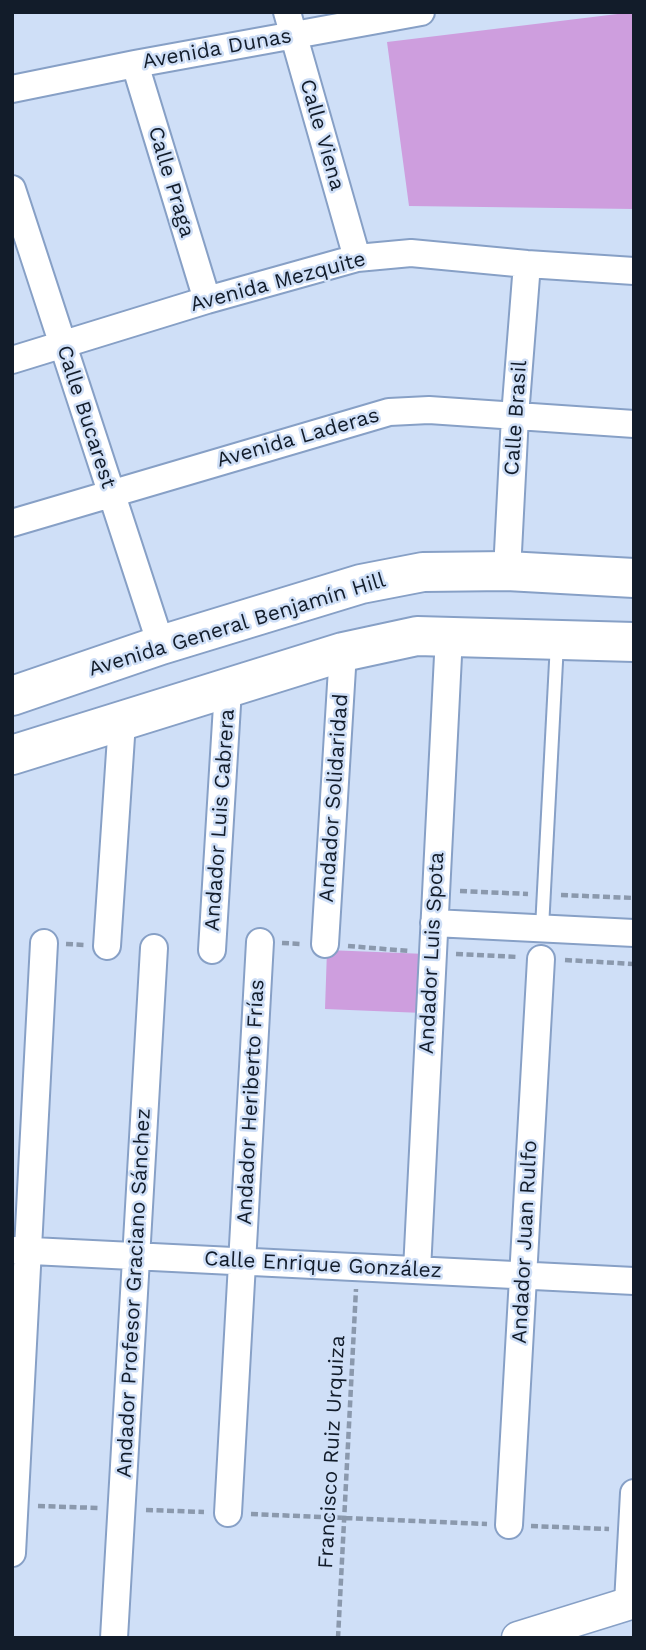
<!DOCTYPE html>
<html>
<head>
<meta charset="utf-8">
<style>
  body { margin:0 }
  #map { position:relative; width:646px; height:1650px; overflow:hidden; background:#cfdff7; font-family:"Work Sans",sans-serif }
  canvas { display:block }
  .frame { position:absolute; inset:0; border:14px solid #121c2a; pointer-events:none }
</style>
</head>
<body>
<div id="map">
<canvas width="646" height="1650"></canvas>
<div class="frame"></div>
</div>
<script>
const g = document.querySelector('canvas').getContext('2d');
g.lineJoin = 'round';
function paint(path, color) {
  g.fillStyle = color;
  g.fill(path, 'evenodd');
}
function toPath(rows) {
  const path = new Path2D();
  for (const r of rows) {
    path.moveTo(r[0], r[1]);
    for (let i = 2; i < r.length; i += 2) path.lineTo(r[i], r[i + 1]);
  }
  return path;
}
function trace(path, color, width, dash) {
  g.strokeStyle = color;
  g.lineWidth = width;
  g.lineCap = dash ? 'butt' : 'round';
  g.setLineDash(dash || []);
  g.stroke(path);
}
function write(font, color, halo, rows, align = 'center') {
  g.font = font + ' "Work Sans",sans-serif';
  g.lineWidth = 5;
  g.setLineDash([]);
  g.textBaseline = 'middle';
  g.strokeStyle = halo;
  g.fillStyle = color;
  for (const [text, x, y, turn = 0] of rows) {
    g.save();
    g.translate(x, y);
    g.rotate((+turn || 0) * Math.PI / 180);
    g.textAlign = isNaN(turn) ? turn : align;
    if (halo) g.strokeText(text, 0, 0);
    g.fillText(text, 0, 0);
    g.restore();
  }
}
paint(toPath([
  [634,12,634,209,409,206,387,42],
  [327,950,426,954,423,1013,325,1009]
]), '#ce9ede');
const service = toPath([
  [542,928,557,643]
]);
const minor = toPath([
  [287,12,357,258],
  [135,64,207,300],
  [12,89,135,64,421,12],
  [12,189,161,645],
  [12,360,207,300,357,258,411,253,527,264,634,271],
  [12,523,389,412,429,410,634,424],
  [507,571,515,416,527,264],
  [434,923,634,933],
  [325,944,343,652],
  [107,946,122,722],
  [212,950,228,689],
  [12,1250,634,1281],
  [417,1270,449,636],
  [228,1513,260,942],
  [509,1525,541,959],
  [12,1553,44,943],
  [628,1603,634,1493],
  [114,1638,154,948]
]);
const tertiary = toPath([
  [518,1638,634,1602]
]);
const primary = toPath([
  [12,696,161,645,361,584,423,572,507,571,634,578],
  [12,755,343,652,417,636,634,642]
]);
trace(service, '#87a0c6', 16);
trace(minor, '#87a0c6', 30);
trace(tertiary, '#87a0c6', 35);
trace(primary, '#87a0c6', 42);
trace(toPath([
  [460,891,528,894],
  [561,895,634,898],
  [282,943,301,944],
  [66,944,85,945],
  [348,946,409,951],
  [456,954,518,957],
  [565,960,634,964],
  [38,1506,99,1508],
  [146,1510,204,1512],
  [251,1514,487,1524],
  [531,1526,609,1529],
  [338,1638,356,1289]
]), '#8b99ad', 4.5, [7, 3.5]);
trace(service, '#fff', 12);
trace(minor, '#fff', 26);
trace(tertiary, '#fff', 32);
trace(primary, '#fff', 38);
write('21px', '#121c2a', '#cfdff7', [
  ["Avenida Dunas",217,49,-10],
  ["Calle Viena",322,135,74],
  ["Calle Praga",171,182,73],
  ["Avenida Mezquite",278,282,-15],
  ["Calle Bucarest",86,417,72],
  ["Calle Brasil",516,418,-86],
  ["Avenida Laderas",298,438,-16],
  ["Avenida General Benjamín Hill",237,625,-17],
  ["Andador Solidaridad",334,798,-86],
  ["Andador Luis Cabrera",220,820,-86],
  ["Andador Luis Spota",432,953,-87],
  ["Andador Heriberto Frías",251,1102,-87],
  ["Andador Juan Rulfo",525,1242,-87],
  ["Calle Enrique González",323,1265,3],
  ["Andador Profesor Graciano Sánchez",134,1293,-87],
  ["Francisco Ruiz Urquiza",332,1452,-87]
]);
</script>
</body>
</html>
